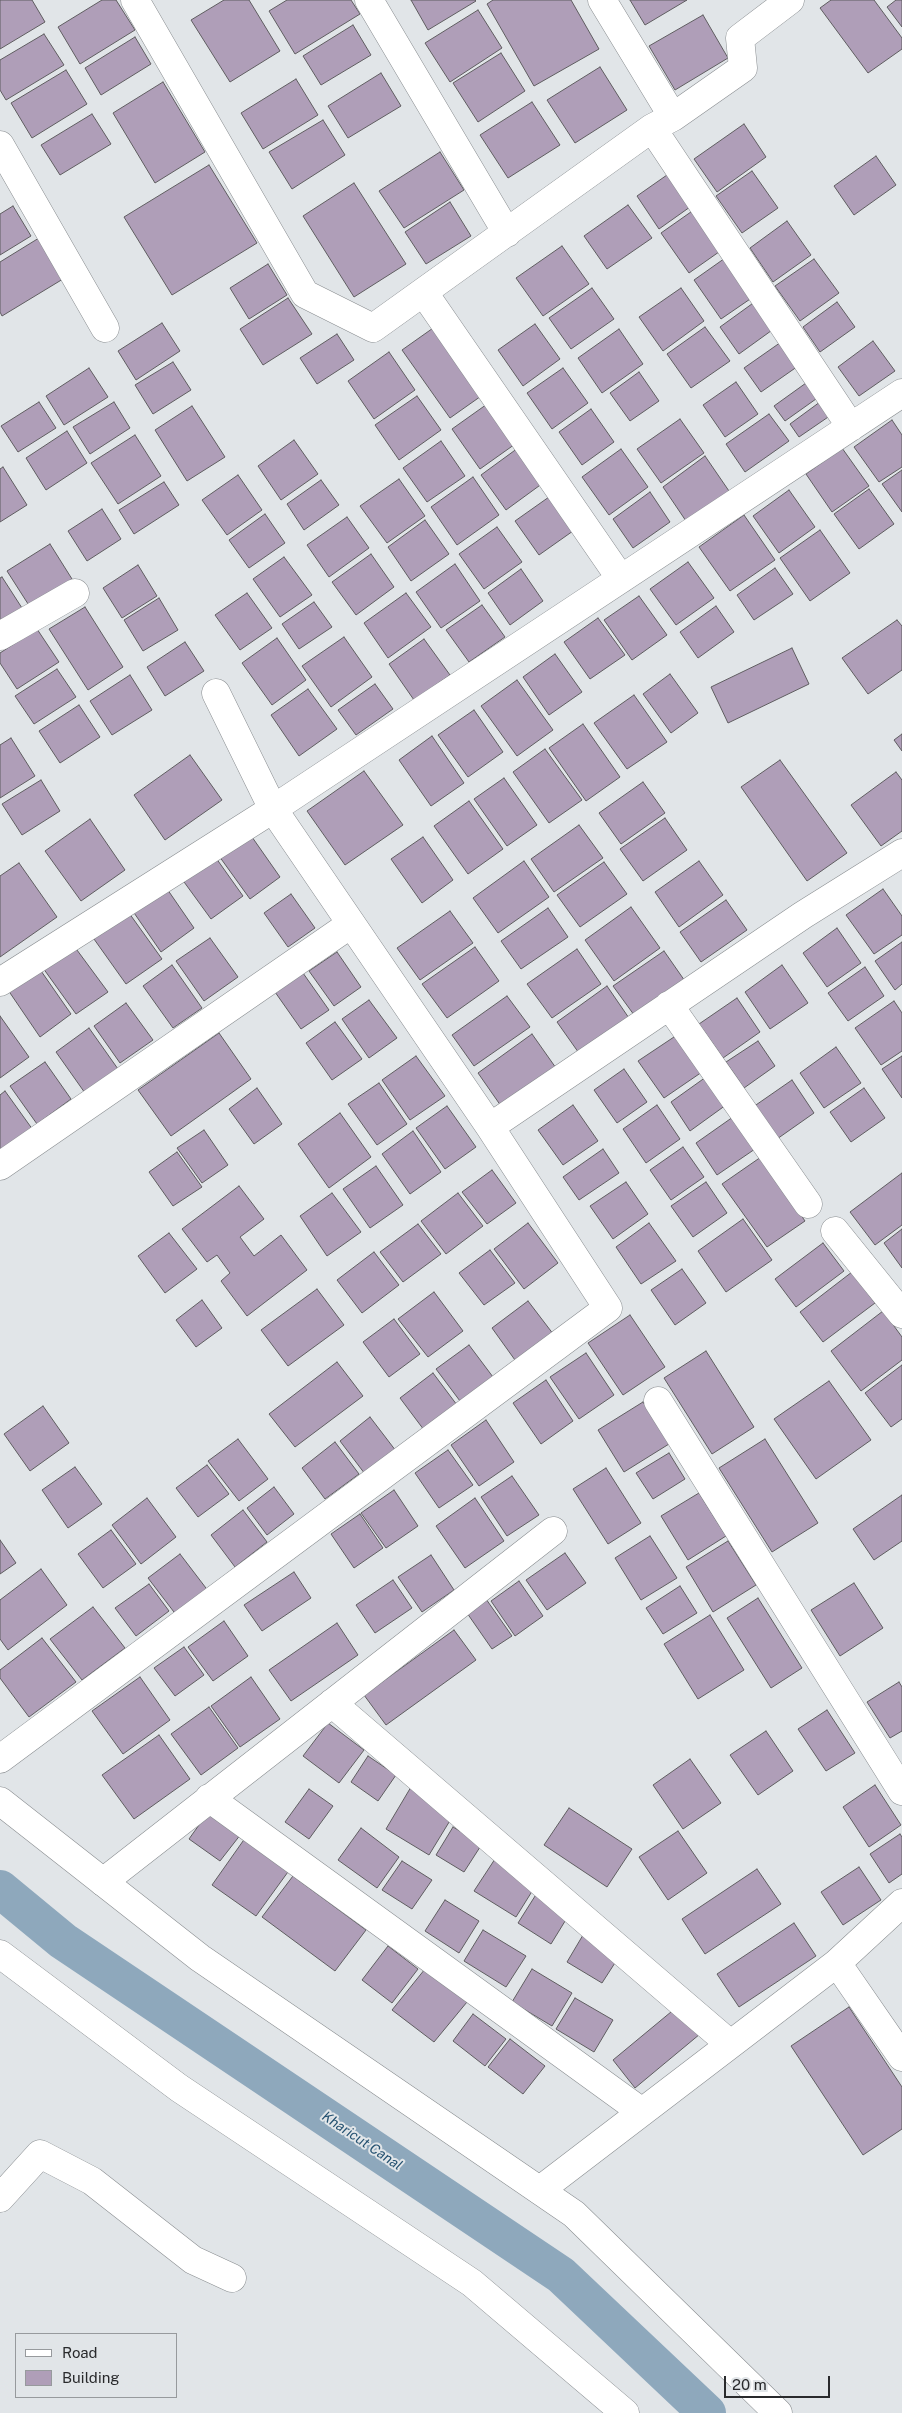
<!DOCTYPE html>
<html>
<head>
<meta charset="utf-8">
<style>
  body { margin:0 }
  #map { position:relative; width:902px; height:2413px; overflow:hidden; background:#e1e5e8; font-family:"Public Sans",sans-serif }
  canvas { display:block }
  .legend { position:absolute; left:15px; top:2333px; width:162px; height:65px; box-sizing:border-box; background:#e1e5e8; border:1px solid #979a9d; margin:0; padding:6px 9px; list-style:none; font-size:15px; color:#292a2c }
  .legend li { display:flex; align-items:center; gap:10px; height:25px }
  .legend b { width:25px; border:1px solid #979a9d }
  .scale { position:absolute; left:724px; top:2376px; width:106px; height:22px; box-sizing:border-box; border:2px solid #292a2c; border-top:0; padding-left:6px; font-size:15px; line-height:18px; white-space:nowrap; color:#292a2c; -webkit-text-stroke:4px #e1e5e8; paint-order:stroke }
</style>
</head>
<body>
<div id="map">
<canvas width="902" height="2413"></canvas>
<ul class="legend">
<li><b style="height:6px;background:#fff"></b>Road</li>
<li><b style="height:14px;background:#af9eb8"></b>Building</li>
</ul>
<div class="scale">20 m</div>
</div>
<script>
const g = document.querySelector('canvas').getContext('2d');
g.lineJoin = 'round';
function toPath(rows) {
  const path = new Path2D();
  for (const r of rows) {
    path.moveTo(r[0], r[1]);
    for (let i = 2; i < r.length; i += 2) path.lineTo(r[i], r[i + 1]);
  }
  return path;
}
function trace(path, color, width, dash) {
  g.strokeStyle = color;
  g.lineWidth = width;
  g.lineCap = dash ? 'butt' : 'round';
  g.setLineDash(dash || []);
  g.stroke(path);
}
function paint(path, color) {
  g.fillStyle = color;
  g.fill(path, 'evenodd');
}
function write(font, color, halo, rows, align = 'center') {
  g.font = font + ' "Public Sans",sans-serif';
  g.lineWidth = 4;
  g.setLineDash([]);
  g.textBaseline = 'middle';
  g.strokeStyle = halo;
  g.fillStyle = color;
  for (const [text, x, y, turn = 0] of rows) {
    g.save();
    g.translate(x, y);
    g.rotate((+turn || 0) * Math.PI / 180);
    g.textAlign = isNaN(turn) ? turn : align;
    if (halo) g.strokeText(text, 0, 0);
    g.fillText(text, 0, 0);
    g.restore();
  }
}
trace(toPath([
  [0,1889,63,1941,561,2275,707,2413]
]), '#8ea8bc', 38);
const building = toPath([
  [0,0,32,0,45,22,0,49,0,0],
  [102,0,116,0,135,30,80,64,58,27,102,0],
  [224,0,249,0,280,51,230,82,191,20,224,0],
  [287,0,351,0,360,14,295,54,269,11,287,0],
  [411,0,475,0,476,1,428,30,411,0],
  [493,0,571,0,599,49,534,86,487,4,493,0],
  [630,0,687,0,645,25,630,0],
  [831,0,874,0,902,38,902,49,868,73,820,8,831,0],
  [896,0,902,0,902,27,887,7,896,0],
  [478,10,502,48,450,82,425,43,478,10],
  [703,15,728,58,675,90,649,46,703,15],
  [353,25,371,55,321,85,303,56,353,25],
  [44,34,64,65,6,100,0,90,0,60,44,34],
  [135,37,151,64,101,95,85,68,135,37],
  [501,53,525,91,478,122,453,83,501,53],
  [600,67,627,110,575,143,547,100,600,67],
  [66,70,87,104,32,138,11,103,66,70],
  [381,73,401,106,348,138,328,106,381,73],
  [296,79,318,115,263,149,241,113,296,79],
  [163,82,205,152,155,183,113,113,163,82],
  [532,102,560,145,508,178,480,135,532,102],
  [92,114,111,144,60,175,41,145,92,114],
  [323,120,345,155,292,189,269,152,323,120],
  [744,124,766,157,717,192,694,159,744,124],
  [440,152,464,190,404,228,379,191,440,152],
  [876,156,896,185,854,215,834,186,876,156],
  [209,165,257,243,172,295,124,217,209,165],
  [752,171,778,208,742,233,716,196,752,171],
  [667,175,690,207,659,229,637,196,667,175],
  [354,183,406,264,354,297,303,216,354,183],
  [450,202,471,236,426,264,405,232,450,202],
  [628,205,652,238,607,269,584,236,628,205],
  [13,206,31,236,0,255,0,214,13,206],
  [698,207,726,247,689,273,661,233,698,207],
  [787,221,811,255,773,282,750,248,787,221],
  [39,238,63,279,2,316,0,312,0,262,39,238],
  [562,246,589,284,543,316,516,278,562,246],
  [728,256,756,295,721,319,694,280,728,256],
  [814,259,839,293,800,321,775,286,814,259],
  [268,264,287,295,249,319,230,288,268,264],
  [592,288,614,319,571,349,549,318,592,288],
  [681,288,704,321,663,351,639,317,681,288],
  [288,298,312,334,263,365,240,329,288,298],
  [756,301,775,328,739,354,720,327,756,301],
  [837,302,855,327,820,352,803,327,837,302],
  [162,323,180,351,136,380,118,351,162,323],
  [535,324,560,359,523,386,498,350,535,324],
  [436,326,484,394,450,418,402,350,436,326],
  [705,327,730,361,691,388,667,354,705,327],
  [619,329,643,364,602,393,578,358,619,329],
  [337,334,354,360,317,384,300,358,337,334],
  [784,340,801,364,761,392,744,368,784,340],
  [873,341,895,371,859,396,838,367,873,341],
  [389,352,415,390,374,419,348,381,389,352],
  [173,362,191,390,153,414,135,385,173,362],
  [89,368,108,397,64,425,46,396,89,368],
  [563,368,588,403,552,429,527,393,563,368],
  [639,372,659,401,630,421,610,393,639,372],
  [813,378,823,394,785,421,774,406,813,378],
  [736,382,758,414,725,437,703,405,736,382],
  [417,396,441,430,399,460,375,425,417,396],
  [824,399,834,413,799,437,790,424,824,399],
  [39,402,56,428,18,452,1,426,39,402],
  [114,402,130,428,90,454,73,427,114,402],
  [490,402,518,442,480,469,452,429,490,402],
  [192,406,225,457,187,481,155,430,192,406],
  [591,409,614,442,582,465,559,432,591,409],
  [769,414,789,441,745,472,726,444,769,414],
  [680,419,704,453,661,483,637,449,680,419],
  [892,420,902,435,902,467,879,482,854,447,892,420],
  [67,431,87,463,46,490,26,458,67,431],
  [135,435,161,476,118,504,91,463,135,435],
  [294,440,318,474,281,500,258,466,294,440],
  [441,441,465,476,427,502,403,468,441,441],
  [518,448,543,483,506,510,481,475,518,448],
  [842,448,869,486,832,512,806,474,842,448],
  [621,449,648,487,609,515,582,477,621,449],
  [705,456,729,491,686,521,663,487,705,456],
  [3,467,27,505,0,522,0,469,3,467],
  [902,470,902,512,882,484,902,470],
  [238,475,262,510,227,535,202,500,238,475],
  [473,477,499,515,457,545,431,507,473,477],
  [399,479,425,516,387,543,360,506,399,479],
  [321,480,339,505,304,530,287,504,321,480],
  [164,482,179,505,134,534,119,510,164,482],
  [869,489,894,524,859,549,834,514,869,489],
  [789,490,815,527,779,553,753,516,789,490],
  [650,492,670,522,633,548,613,519,650,492],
  [549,497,573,531,539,555,515,521,549,497],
  [102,509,121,539,87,561,68,531,102,509],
  [265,514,285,543,249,568,229,540,265,514],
  [744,515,775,560,730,591,699,547,744,515],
  [347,517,369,548,329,577,307,545,347,517],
  [425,520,449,554,411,581,388,547,425,520],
  [497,527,522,562,484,589,459,554,497,527],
  [820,530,850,573,810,601,780,558,820,530],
  [50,544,72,579,30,607,7,571,50,544],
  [371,554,394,587,356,615,332,582,371,554],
  [284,557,312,595,280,617,253,579,284,557],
  [688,562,714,598,676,625,650,589,688,562],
  [455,564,480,601,441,628,416,592,455,564],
  [138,565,157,596,122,618,103,588,138,565],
  [775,568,793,594,754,620,737,595,775,568],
  [521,569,543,601,510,625,488,593,521,569],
  [2,577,22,608,0,622,0,578,2,577],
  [247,593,272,628,240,650,215,615,247,593],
  [406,593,431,627,388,658,364,623,406,593],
  [639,596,667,635,632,660,604,620,639,596],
  [159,598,178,630,143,651,124,620,159,598],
  [314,602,332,627,299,649,282,624,314,602],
  [482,605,505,637,469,662,446,630,482,605],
  [716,606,734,632,698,658,680,632,716,606],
  [85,607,123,667,88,690,49,629,85,607],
  [598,618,625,655,590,679,564,642,598,618],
  [897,620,902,626,902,670,868,694,842,658,897,620],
  [37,629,59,662,17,689,0,663,0,653,37,629],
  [344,637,372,677,331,707,302,666,344,637],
  [277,638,306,680,272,705,242,663,277,638],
  [424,639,450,675,414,700,389,664,424,639],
  [185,642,204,671,165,696,147,667,185,642],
  [792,648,809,684,728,723,711,687,792,648],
  [555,654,582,692,549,715,523,677,555,654],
  [57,669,76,697,34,724,15,696,57,669],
  [670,674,698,713,671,733,643,694,670,674],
  [130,675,152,710,112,735,90,701,130,675],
  [517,680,553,730,517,756,481,706,517,680],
  [375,684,393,709,356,735,338,710,375,684],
  [308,689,337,729,299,756,271,715,308,689],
  [634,695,667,742,627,769,594,723,634,695],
  [79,705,100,737,60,763,39,731,79,705],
  [474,710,503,752,468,777,438,735,474,710],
  [583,724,620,777,586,801,549,748,583,724],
  [902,734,902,751,894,740,902,734],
  [432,736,464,783,431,806,399,760,432,736],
  [11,738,35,776,0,798,0,745,11,738],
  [545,749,582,800,549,823,513,772,545,749],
  [190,755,222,800,165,840,134,795,190,755],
  [780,760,847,853,807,881,741,787,780,760],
  [364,771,403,825,345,865,307,811,364,771],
  [896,772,902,780,902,831,881,846,851,805,896,772],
  [504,778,537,825,507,846,474,799,504,778],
  [41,780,60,811,22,835,2,804,41,780],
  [643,782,665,813,621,844,599,813,643,782],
  [469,801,503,849,468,874,434,826,469,801],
  [665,818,687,850,643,881,620,849,665,818],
  [90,819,125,870,81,901,45,851,90,819],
  [579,825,603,858,554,892,531,859,579,825],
  [245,827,280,877,250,899,214,849,245,827],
  [423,837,453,880,422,903,391,859,423,837],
  [211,851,243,896,211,919,179,875,211,851],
  [524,861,549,897,498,933,473,898,524,861],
  [699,861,723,895,679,927,655,892,699,861],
  [604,862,627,894,580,927,557,895,604,862],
  [19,863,57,917,0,957,0,876,19,863],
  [163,883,194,928,161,952,130,907,163,883],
  [883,889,902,916,902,935,874,954,846,915,883,889],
  [291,894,315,928,288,947,264,913,291,894],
  [726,900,747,930,701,962,680,932,726,900],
  [124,906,162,959,126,984,89,932,124,906],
  [631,907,660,948,614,981,585,940,631,907],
  [548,908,568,937,521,969,501,941,548,908],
  [450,911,473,943,420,980,397,948,450,911],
  [837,928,861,963,827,987,803,953,837,928],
  [210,938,238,977,204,1001,176,961,210,938],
  [902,942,902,984,895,990,875,961,902,942],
  [74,946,108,992,76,1014,43,968,74,946],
  [475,947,499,981,447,1018,422,984,475,947],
  [577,949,601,984,552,1018,527,984,577,949],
  [664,951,687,984,637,1019,613,986,664,951],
  [337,952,361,987,334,1006,309,971,337,952],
  [172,965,202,1008,173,1028,143,986,172,965],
  [782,965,808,1003,770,1029,745,992,782,965],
  [865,967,884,996,848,1021,828,993,865,967],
  [39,968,71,1014,40,1037,8,990,39,968],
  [303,973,329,1010,301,1029,275,992,303,973],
  [607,986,631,1021,581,1056,557,1022,607,986],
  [507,996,530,1027,474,1066,452,1035,507,996],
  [737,998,760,1032,723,1058,699,1024,737,998],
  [369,1000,397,1038,369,1058,342,1019,369,1000],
  [894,1001,902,1013,902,1051,881,1065,855,1028,894,1001],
  [126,1003,153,1040,120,1063,94,1026,126,1003],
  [0,1016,29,1057,0,1078,0,1016],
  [335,1022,362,1059,332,1080,306,1043,335,1022],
  [89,1028,118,1069,85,1093,56,1052,89,1028],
  [219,1033,251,1079,171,1136,138,1090,219,1033],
  [532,1034,556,1068,501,1106,478,1073,532,1034],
  [677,1035,702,1072,664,1098,638,1061,677,1035],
  [758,1041,775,1066,744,1088,726,1062,758,1041],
  [836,1047,861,1083,824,1108,800,1073,836,1047],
  [416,1056,445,1096,410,1120,382,1080,416,1056],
  [902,1056,902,1098,882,1069,902,1056],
  [45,1062,71,1099,37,1124,10,1086,45,1062],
  [624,1069,647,1102,617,1123,594,1090,624,1069],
  [706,1077,726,1105,690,1131,671,1102,706,1077],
  [792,1080,814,1113,777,1139,753,1107,792,1080],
  [379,1083,407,1124,377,1145,348,1104,379,1083],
  [257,1088,282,1124,254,1144,229,1109,257,1088],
  [864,1088,885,1118,851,1142,830,1112,864,1088],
  [5,1091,33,1130,0,1154,0,1095,5,1091],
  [573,1105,598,1141,563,1165,538,1130,573,1105],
  [657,1105,680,1139,646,1163,623,1129,657,1105],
  [447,1106,476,1147,445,1169,416,1128,447,1106],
  [340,1113,371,1157,329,1188,298,1144,340,1113],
  [733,1117,755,1149,717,1175,696,1143,733,1117],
  [204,1130,228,1165,202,1183,177,1148,204,1130],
  [413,1131,441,1172,410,1194,382,1154,413,1131],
  [683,1147,704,1177,671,1200,650,1170,683,1147],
  [603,1149,619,1173,579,1200,563,1177,603,1149],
  [177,1152,202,1187,173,1206,149,1172,177,1152],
  [761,1157,805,1221,767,1247,722,1184,761,1157],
  [376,1166,403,1205,370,1228,343,1189,376,1166],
  [492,1170,516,1203,487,1224,462,1192,492,1170],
  [902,1173,902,1225,875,1245,850,1212,902,1173],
  [626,1182,648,1214,613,1239,590,1206,626,1182],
  [706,1182,727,1213,693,1237,671,1206,706,1182],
  [239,1186,264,1219,240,1237,254,1256,281,1235,307,1270,247,1316,221,1281,230,1273,217,1255,207,1262,182,1229,239,1186],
  [332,1193,361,1232,327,1256,300,1216,332,1193],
  [458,1193,483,1226,446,1254,421,1221,458,1193],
  [743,1219,772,1260,726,1292,698,1251,743,1219],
  [528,1223,558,1263,524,1289,494,1249,528,1223],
  [649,1223,676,1261,641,1284,616,1247,649,1223],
  [418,1224,441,1254,403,1282,380,1252,418,1224],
  [902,1229,902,1268,884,1243,902,1229],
  [169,1233,197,1269,165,1293,138,1256,169,1233],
  [823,1243,844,1271,796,1307,775,1279,823,1243],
  [490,1250,515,1283,484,1305,459,1273,490,1250],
  [374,1252,399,1285,362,1313,337,1280,374,1252],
  [682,1269,706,1303,675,1325,651,1290,682,1269],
  [852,1272,875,1303,823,1342,800,1312,852,1272],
  [317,1289,344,1325,288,1366,261,1330,317,1289],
  [434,1292,463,1331,428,1357,398,1319,434,1292],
  [202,1300,222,1328,196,1347,176,1320,202,1300],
  [528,1301,557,1339,520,1367,492,1328,528,1301],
  [883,1311,902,1337,902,1360,861,1391,831,1351,883,1311],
  [630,1315,665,1367,623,1395,588,1343,630,1315],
  [394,1319,420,1354,389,1377,363,1342,394,1319],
  [469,1345,493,1377,460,1401,436,1369,469,1345],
  [706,1351,754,1427,712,1454,664,1378,706,1351],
  [586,1353,614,1395,579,1419,550,1377,586,1353],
  [337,1362,363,1396,295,1447,269,1414,337,1362],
  [902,1365,902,1419,891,1427,865,1393,902,1365],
  [433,1373,457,1405,424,1430,400,1398,433,1373],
  [546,1380,573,1421,541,1444,513,1403,546,1380],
  [829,1381,871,1440,816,1479,774,1419,829,1381],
  [643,1402,669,1444,624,1472,598,1430,643,1402],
  [43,1406,69,1443,30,1471,4,1434,43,1406],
  [370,1417,396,1451,365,1474,340,1441,370,1417],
  [486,1420,514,1462,479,1486,451,1445,486,1420],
  [238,1439,268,1479,239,1501,208,1461,238,1439],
  [765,1439,818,1523,772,1552,719,1468,765,1439],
  [335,1442,359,1474,325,1499,302,1468,335,1442],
  [448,1450,473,1485,439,1508,415,1473,448,1450],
  [669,1453,685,1479,653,1499,636,1473,669,1453],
  [207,1465,229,1494,198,1517,176,1488,207,1465],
  [75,1467,102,1504,68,1528,42,1490,75,1467],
  [606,1468,641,1523,608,1544,573,1489,606,1468],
  [512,1476,539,1515,507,1536,481,1497,512,1476],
  [274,1487,294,1514,267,1535,247,1508,274,1487],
  [394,1490,418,1526,386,1548,361,1513,394,1490],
  [699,1493,726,1536,688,1560,661,1516,699,1493],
  [902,1495,902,1541,874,1560,853,1529,902,1495],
  [147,1498,176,1537,141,1564,112,1525,147,1498],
  [475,1498,504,1541,465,1568,436,1526,475,1498],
  [243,1510,267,1542,235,1567,211,1535,243,1510],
  [360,1514,383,1548,354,1568,331,1534,360,1514],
  [111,1530,136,1564,103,1588,78,1554,111,1530],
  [650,1536,677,1578,641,1600,615,1558,650,1536],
  [0,1540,16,1563,0,1574,0,1540],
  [728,1541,756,1585,713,1612,686,1567,728,1541],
  [565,1553,586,1583,547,1610,526,1580,565,1553],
  [180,1554,209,1592,177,1616,148,1578,180,1554],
  [431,1555,454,1590,422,1612,398,1577,431,1555],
  [41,1569,67,1605,8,1650,0,1639,0,1600,41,1569],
  [294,1572,311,1598,262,1631,244,1605,294,1572],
  [393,1580,412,1608,375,1633,356,1605,393,1580],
  [519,1581,543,1616,515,1636,491,1601,519,1581],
  [854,1583,883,1628,840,1656,811,1610,854,1583],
  [149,1584,169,1611,136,1636,115,1608,149,1584],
  [680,1586,697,1613,663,1634,646,1608,680,1586],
  [758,1598,802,1668,771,1688,727,1618,758,1598],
  [486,1599,512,1636,492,1649,467,1613,486,1599],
  [93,1607,125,1648,82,1680,50,1639,93,1607],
  [710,1615,744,1670,698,1699,664,1644,710,1615],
  [224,1621,248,1656,213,1681,188,1647,224,1621],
  [337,1623,358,1655,291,1701,269,1670,337,1623],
  [454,1630,476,1660,386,1725,364,1695,454,1630],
  [42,1638,76,1682,29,1717,0,1678,0,1670,42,1638],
  [184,1647,204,1675,175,1696,154,1668,184,1647],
  [140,1677,170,1720,123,1754,92,1711,140,1677],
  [251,1677,280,1719,240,1747,211,1706,251,1677],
  [899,1682,902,1687,902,1731,890,1738,867,1702,899,1682],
  [209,1707,238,1748,201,1775,171,1734,209,1707],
  [827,1710,855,1753,826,1771,798,1729,827,1710],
  [328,1723,364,1750,339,1783,303,1756,328,1723],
  [766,1731,793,1771,758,1795,730,1755,766,1731],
  [159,1735,190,1779,134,1819,102,1775,159,1735],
  [368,1756,396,1775,378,1801,351,1782,368,1756],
  [690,1759,721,1803,683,1829,653,1785,690,1759],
  [875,1785,901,1825,869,1847,843,1807,875,1785],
  [411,1787,454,1814,429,1855,386,1829,411,1787],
  [309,1789,333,1806,309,1839,285,1822,309,1789],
  [569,1808,632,1849,607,1887,544,1845,569,1808],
  [209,1811,241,1834,220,1861,189,1839,209,1811],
  [453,1827,482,1844,464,1872,436,1855,453,1827],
  [361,1828,399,1857,377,1888,338,1860,361,1828],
  [678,1831,707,1873,668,1900,639,1857,678,1831],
  [248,1834,293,1865,256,1916,212,1885,248,1834],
  [900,1834,902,1837,902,1874,889,1883,870,1854,900,1834],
  [495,1859,536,1885,516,1917,474,1891,495,1859],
  [402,1861,432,1880,412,1909,382,1890,402,1861],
  [859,1867,881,1900,843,1925,821,1892,859,1867],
  [757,1869,781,1904,705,1954,682,1919,757,1869],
  [293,1876,366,1930,335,1971,262,1917,293,1876],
  [537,1893,570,1913,551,1944,518,1923,537,1893],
  [445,1900,479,1921,459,1953,425,1931,445,1900],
  [794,1923,816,1956,739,2007,717,1974,794,1923],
  [483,1930,526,1956,506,1987,464,1961,483,1930],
  [586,1930,622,1952,602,1983,567,1962,586,1930],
  [388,1946,418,1969,392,2003,362,1980,388,1946],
  [425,1969,467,2002,434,2042,392,2010,425,1969],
  [532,1969,572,1993,552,2026,512,2002,532,1969],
  [575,1998,613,2020,594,2052,556,2029,575,1998],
  [677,2007,700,2034,635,2088,613,2060,677,2007],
  [849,2007,902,2087,902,2129,863,2155,791,2046,849,2007],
  [473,2014,506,2039,485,2066,453,2041,473,2014],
  [510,2039,545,2066,523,2094,488,2067,510,2039]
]);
paint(building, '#af9eb8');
trace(building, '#5f5d60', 1);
const minor = toPath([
  [135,0,305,294,373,328,652,128,673,117,743,68,740,38,790,0],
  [369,0,507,233],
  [602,0,673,117],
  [652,128,851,427],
  [0,145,105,328],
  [424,293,621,579],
  [0,636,75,593],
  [216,693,273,809,902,393],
  [0,982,273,809,490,1127,803,915,902,853],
  [669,1005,808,1204],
  [0,1166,351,924],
  [835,1231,902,1314],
  [658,1401,902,1791],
  [332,1703,730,2044],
  [0,1759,608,1308,490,1127],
  [209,1798,642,2112],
  [103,1882,553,1531],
  [837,1963,902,2057],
  [540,2190,837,1963,902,1903],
  [0,2198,40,2154,92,2181,193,2260,232,2278]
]);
const tertiary = toPath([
  [0,1801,200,1958,574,2214,778,2413],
  [0,1954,179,2088,472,2283,625,2413]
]);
trace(minor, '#898d90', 29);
trace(tertiary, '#898d90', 29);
trace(minor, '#fff', 28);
trace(tertiary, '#fff', 28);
write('italic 14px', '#255271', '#e1e5e8', [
  ["Kharicut Canal",362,2141,34]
]);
</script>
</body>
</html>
